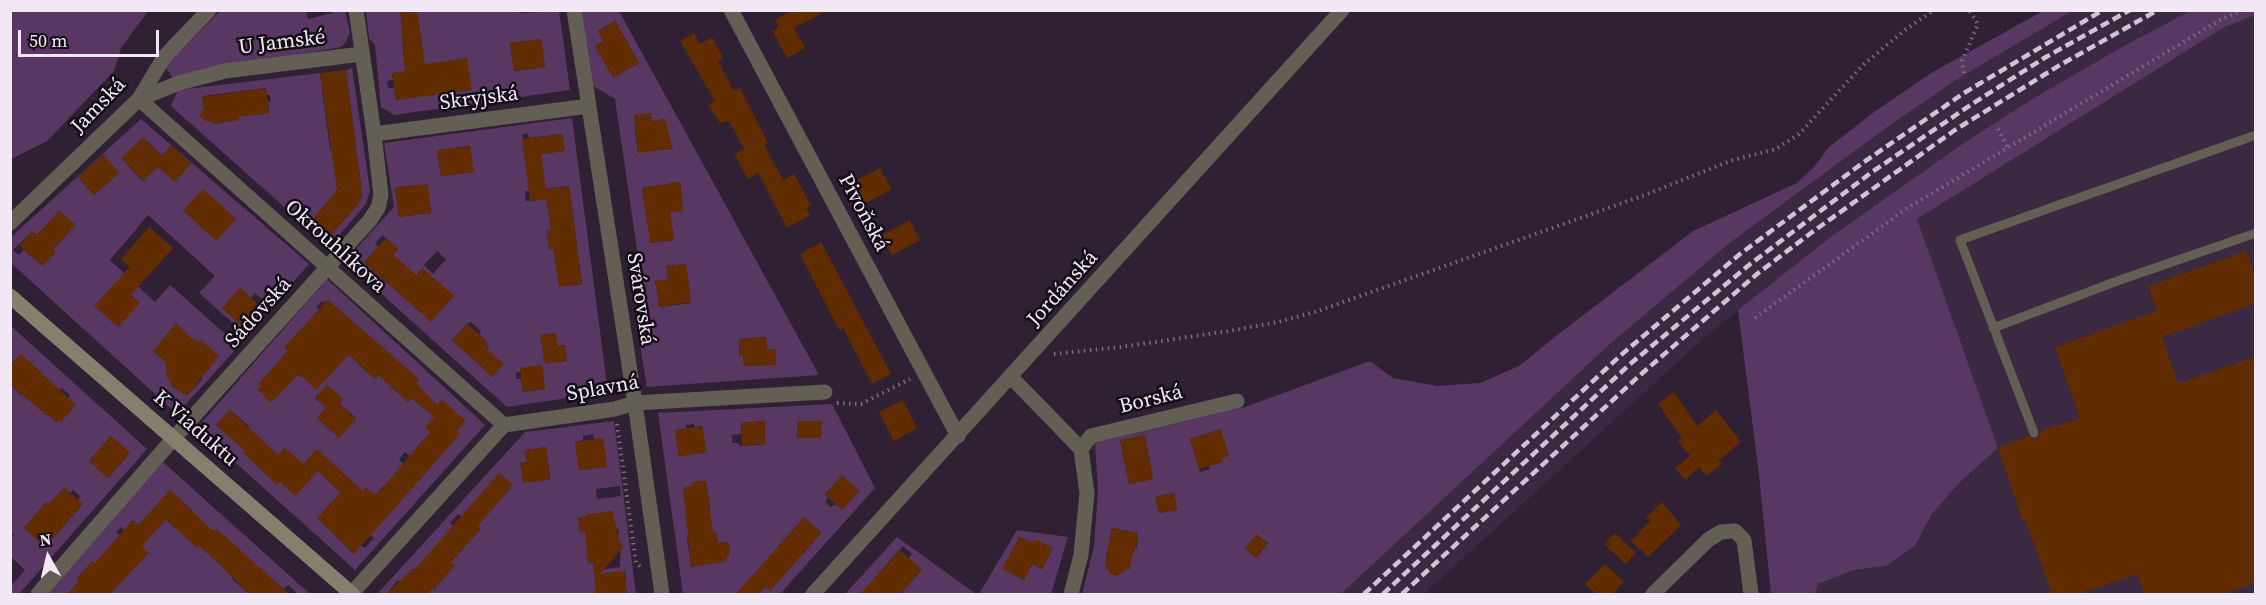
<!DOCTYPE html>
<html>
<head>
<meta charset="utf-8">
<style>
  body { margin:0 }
  #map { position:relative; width:2266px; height:605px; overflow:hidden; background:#2f2034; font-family:"Source Serif 4",serif }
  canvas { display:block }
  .frame { position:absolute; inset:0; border:12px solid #f2e8f5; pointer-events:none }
  .north { position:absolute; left:18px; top:527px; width:60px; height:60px; -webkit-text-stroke:4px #130d16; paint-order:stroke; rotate:352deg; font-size:16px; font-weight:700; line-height:24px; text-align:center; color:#f2e8f5 }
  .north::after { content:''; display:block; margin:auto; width:21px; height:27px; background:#f2e8f5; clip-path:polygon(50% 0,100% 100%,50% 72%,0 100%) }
  .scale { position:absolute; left:18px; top:30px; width:141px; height:27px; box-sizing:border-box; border:3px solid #f2e8f5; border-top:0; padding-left:8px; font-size:18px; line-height:21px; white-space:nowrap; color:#f2e8f5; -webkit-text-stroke:4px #130d16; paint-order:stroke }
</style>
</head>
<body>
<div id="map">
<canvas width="2266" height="605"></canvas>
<div class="frame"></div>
<div class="north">N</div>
<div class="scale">50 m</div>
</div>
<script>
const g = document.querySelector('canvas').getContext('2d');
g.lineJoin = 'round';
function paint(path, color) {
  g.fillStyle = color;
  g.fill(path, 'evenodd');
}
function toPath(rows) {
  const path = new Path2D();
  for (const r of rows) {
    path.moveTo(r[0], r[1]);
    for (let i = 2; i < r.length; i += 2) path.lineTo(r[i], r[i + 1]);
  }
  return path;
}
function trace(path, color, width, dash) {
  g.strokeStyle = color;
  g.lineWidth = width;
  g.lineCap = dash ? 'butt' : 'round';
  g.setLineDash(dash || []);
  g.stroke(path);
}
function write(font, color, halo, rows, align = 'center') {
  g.font = font + ' "Source Serif 4",serif';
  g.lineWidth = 5;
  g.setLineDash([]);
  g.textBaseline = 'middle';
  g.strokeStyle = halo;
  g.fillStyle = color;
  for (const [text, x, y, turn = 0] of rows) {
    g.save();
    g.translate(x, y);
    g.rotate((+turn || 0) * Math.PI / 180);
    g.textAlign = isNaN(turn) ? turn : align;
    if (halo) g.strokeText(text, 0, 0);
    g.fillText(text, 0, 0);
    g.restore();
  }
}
paint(toPath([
  [2072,11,2192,11,2120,48,2029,101,1964,143,1833,235,1704,338,1424,594,1341,594,1610,344,1731,242,1889,125,1956,80],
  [2255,15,2255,594,1815,594,1818,584,1854,570,1886,566,1915,546,1931,515,1959,483,1998,448,1916,219,2223,28]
]), '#3b2841');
paint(toPath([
  [11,10,148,11,121,48,114,71,47,141,11,159],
  [519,10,520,13,559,11,570,90,394,115,381,107,375,45,369,38,366,11],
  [421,34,422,45,405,68,402,37],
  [541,39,545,67,514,71,510,43],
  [440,62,472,90,445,94],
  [392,73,418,97,396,100,394,88,388,88,387,81,393,80],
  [2192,10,2255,11,2255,15,2223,28,1917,219,1998,448,1959,483,1931,515,1915,546,1886,566,1854,570,1818,584,1815,594,1771,594,1759,475,1738,310,1833,235,1964,143,2029,101,2120,48],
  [220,11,306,11,308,19,332,13,332,11,345,11,350,32,346,42,341,47,172,77,165,66],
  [581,11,619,11,819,375,647,387,635,315,646,311,615,99,590,84],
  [615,21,639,63,613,77,595,46,604,41,598,31],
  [665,119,638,153,635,132,654,129,653,121],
  [680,182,683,210,670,212,674,240,651,243,642,188],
  [686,264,691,303,660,307,655,281,673,279,666,266],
  [766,337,767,350,775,349,776,364,744,366,743,356,739,356,739,339],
  [2043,11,2072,11,1956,80,1890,125,1731,242,1610,344,1341,594,1082,594,1094,547,1098,490,1095,443,1248,406,1370,361,1393,378,1437,386,1480,383,1519,366,1556,336,1693,231,1797,183,1814,167,1829,147,1874,112,1931,73],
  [1221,429,1222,458,1209,466,1210,469,1200,472,1190,439],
  [1145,435,1153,479,1129,484,1120,440],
  [1174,493,1177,510,1159,513,1155,497],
  [1112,528,1138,533,1137,548,1134,548,1129,569,1121,568,1117,576,1111,574,1111,566,1105,564],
  [1256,535,1268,543,1256,558,1245,549],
  [352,68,370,190,366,204,329,247,171,106,178,90,320,73,330,150,356,147,346,70],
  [265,88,267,95,270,95,271,101,268,102,269,113,239,116,239,120,214,124,213,120,206,121,203,96],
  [357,155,361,184,358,185,359,193,362,194,360,201,331,235,313,219,335,193,337,188,333,159],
  [572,118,608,392,507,407,345,261,394,207,384,143],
  [522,134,528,134,529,138,562,134,564,151,539,154,523,139],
  [470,146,473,172,441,176,437,150],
  [415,185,418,205,430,203,431,213,399,217,395,188],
  [569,186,577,245,549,249,547,231,551,230,546,195,538,200,526,201,525,191],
  [383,235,398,249,393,255,405,265,388,284,364,262,378,247,375,243],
  [437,251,446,259,433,274,424,265],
  [579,261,582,284,559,287,556,264],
  [471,322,481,331,479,334,487,342,485,344,489,347,478,360,472,358,452,340,467,324],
  [555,333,557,346,565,345,567,361,557,362,556,358,544,360,541,335],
  [542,366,545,389,523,392,521,379,516,379,516,373],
  [141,119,309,264,246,335,199,293,215,276,148,215,110,260,155,302,170,285,239,346,177,414,11,263,10,238],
  [149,142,162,156,171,145,191,164,175,181,166,160,142,181,126,163],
  [103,155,119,173,94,195,78,177],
  [59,211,75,225,53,250,43,266,24,250,19,255,13,250,32,232,37,235],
  [117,282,139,302,118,327,95,306],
  [240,288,251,298,255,293,262,299,258,304,262,308,222,308],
  [194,338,198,342,200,340,202,379,190,393,184,393,172,386,171,382,183,351],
  [327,279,485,425,355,570,197,428],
  [328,300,354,323,313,316,319,310,316,307,322,301,324,303],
  [367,334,387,351,384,355,390,361,375,379,358,364,366,354,357,346],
  [284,347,309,369,301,377,281,358,288,351],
  [419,379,416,383,420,388,408,402,390,386],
  [327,385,343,399,339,403,356,418,339,438,317,418,326,408,315,398],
  [230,410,249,426,235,442,216,425],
  [422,441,433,464,419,481,402,465,403,464,399,459,405,452,410,456],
  [285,448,299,461,280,482,263,472],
  [383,486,386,488,385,518,360,495,366,488,375,495],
  [357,523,374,538,365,548,361,545,354,554,335,536],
  [11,326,147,449,19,594,10,594,11,586,25,570,11,557,11,539,14,535,10,531,11,385,20,394,18,397,40,372,21,354,11,365],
  [62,388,70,395,57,422,40,409],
  [111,436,130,453,108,478,89,461],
  [64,488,70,493,73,490,80,496,78,500,83,504,45,547,24,528,46,502,49,504],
  [832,404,875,488,780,594,759,594,765,587,785,574,740,591,743,594,683,594,658,413],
  [765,421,765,444,739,446,739,443,732,443,732,435,741,434,741,423],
  [694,424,695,427,702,426,706,452,679,456,675,430,686,428,686,425],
  [842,476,859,491,842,510,835,504,831,507,825,502,828,498,825,494],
  [706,481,710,509,701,510,687,521,684,488,692,486,692,482],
  [804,517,821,533,803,554],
  [716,532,718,543,728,542,730,553,691,567,687,537],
  [614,421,636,594,627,594,627,592,611,594,427,594,433,588,438,591,435,588,455,565,412,569,404,585,398,580,389,591,392,594,382,594,379,592,525,432],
  [593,434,594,439,603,438,606,467,579,470,575,442,583,440,583,436],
  [546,447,550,478,530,482,528,469,521,470,520,463,527,462,525,450],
  [499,473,513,485,489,513,483,492],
  [620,486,621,496,597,499,596,489],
  [612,511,615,526,618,529,619,534,616,537,621,543,620,567,594,571,593,563,588,563,588,531,580,532,578,518,586,517,587,515],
  [458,514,481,529,459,553,445,541,454,527,450,523],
  [625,571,626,581,596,585,595,575],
  [163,462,310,594,298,594,288,585,284,589,276,583,265,594,110,594,118,585,92,562,77,578,79,581,71,590,75,594,43,594],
  [170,490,192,510,175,528,154,508],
  [133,520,143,529,142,546,116,533,121,527,124,530],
  [211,529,264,573,247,592,232,579,232,575,197,544],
  [1017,530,1068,537,1051,594,979,594],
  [1019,537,1031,542,1053,548,1042,569,1032,564,1024,580,1003,569],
  [897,537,976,594,845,594],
  [903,546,912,554,909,558,922,570,900,594,878,574]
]), '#593763');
paint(toPath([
  [400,10,417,10,425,64,467,58,472,90,396,100,392,73,405,71],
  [792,10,828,10,794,28,805,48,787,58,772,31,779,27,775,20],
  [615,21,639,63,613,78,595,46,604,41,598,31],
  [694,33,700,44,712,37,723,58,718,61,734,91,740,88,768,143,764,145,783,180,794,174,811,206,807,208,810,215,787,228,758,173,748,179,734,154,744,149,729,121,720,123,708,105,715,101,680,41],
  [541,39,545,67,514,71,510,43],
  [346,70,362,194,359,204,331,235,313,219,337,190,320,73],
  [266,88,269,113,239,117,239,120,214,124,213,122,206,121,199,116,204,109,202,97],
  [651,113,652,121,665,119,673,149,638,153,634,115],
  [562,134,565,151,541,154,546,189,569,186,582,284,559,287,553,248,549,249,547,231,551,230,546,199,530,201,522,139],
  [143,137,162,156,171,145,191,164,175,182,158,167,143,181,121,158],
  [470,146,474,172,441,176,437,150],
  [104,155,119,173,94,195,78,177],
  [880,168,892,189,864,204,853,182],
  [680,182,683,211,670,212,674,240,650,243,642,188],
  [428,184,431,213,399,217,395,188],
  [203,189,236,219,216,241,183,211],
  [59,211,76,225,53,249,56,252,43,266,20,246,32,231,37,235],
  [910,220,920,240,892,255,881,236],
  [149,227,173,248,131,295,140,303,118,327,94,306,130,267,121,259],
  [386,238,398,249,393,255,416,275,422,268,454,296,431,322,364,262],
  [821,242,891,374,872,384,843,328,839,330,800,254],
  [2246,251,2256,278,2256,303,2162,337,2178,384,2256,356,2256,583,2223,594,2144,594,2137,574,2079,594,2052,594,2025,520,2023,521,1998,448,2028,436,2036,439,2040,437,2040,431,2080,418,2055,347,2157,311,2148,286],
  [686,264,691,302,659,307,655,281,668,279,666,266],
  [240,288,262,308,244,328,222,308],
  [328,300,419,379,416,383,437,405,442,400,466,421,457,431,460,434,354,554,317,518,340,493,318,471,295,496,280,482,277,485,243,453,245,451,216,425,230,410,278,455,285,448,303,464,317,449,363,491,366,488,375,495,384,486,430,432,425,427,434,417,411,398,408,402,378,375,375,379,349,355,316,390,299,374,271,403,257,389,261,386,259,383,288,351,284,347],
  [176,323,193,340,194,338,198,342,200,339,219,356,187,396,172,386,171,382,167,378,166,363,153,351],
  [467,324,487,342,485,344,489,348,487,349,504,364,492,377,452,340],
  [556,333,557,346,565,345,567,361,545,364,540,335],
  [766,337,767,350,775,349,776,365,744,366,743,356,739,357,739,339],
  [21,354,76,405,61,422,59,420,57,422,47,414,46,415,10,385,10,365],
  [542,365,545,389,523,392,520,368],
  [327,385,343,399,339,403,356,419,339,438,317,418,326,408,315,399],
  [1674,392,1697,426,1716,410,1739,439,1740,443,1719,460,1722,464,1706,476,1699,467,1685,480,1675,468,1690,456,1678,441,1682,438,1658,404],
  [903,400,917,428,894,441,879,412],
  [765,421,765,444,742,446,741,423],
  [797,421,822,421,821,438,797,438],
  [702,426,707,452,679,457,675,430],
  [1221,429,1229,456,1222,458,1223,462,1199,469,1190,439],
  [1145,435,1153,479,1129,484,1120,440],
  [111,436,130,453,107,478,89,461],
  [603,438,607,467,579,470,575,442],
  [546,447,550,480,523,483,520,463,527,462,525,450],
  [499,473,513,485,478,526,481,529,451,562,455,565,434,589,433,588,427,594,387,594,412,569,414,570],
  [842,475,859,491,842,510,825,495],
  [706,481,713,533,716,532,718,543,728,542,730,553,725,562,691,567,683,488,692,486,692,482],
  [64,488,83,504,45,547,24,528,46,502,49,504],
  [170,490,214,532,217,529,289,594,249,594,216,561,199,546,197,548,166,519,142,546,149,553,110,594,67,594,79,581,77,579,92,561,94,564,133,520,138,525],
  [1174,493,1177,510,1159,513,1155,497],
  [1662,502,1681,525,1648,557,1631,541,1650,521,1646,518],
  [612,511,620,543,624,546,600,574,624,571,627,594,596,594,593,563,588,564,585,532,580,533,578,518,586,517,586,515],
  [804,517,821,533,770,591,765,587,759,594,736,594],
  [1112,528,1138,533,1136,549,1134,548,1130,567,1117,576,1111,574,1105,566],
  [1615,533,1636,553,1625,564,1604,544],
  [1256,534,1268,543,1256,558,1245,549],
  [1019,537,1031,542,1038,540,1053,548,1042,569,1032,564,1024,580,1002,569],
  [900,550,922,570,900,594,860,594],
  [1605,564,1624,582,1612,594,1596,594,1585,584]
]), '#612d00');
trace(toPath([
  [1964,73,1962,61,1978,24,1969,10],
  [1998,129,2008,148],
  [1755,318,1906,209,2220,20,2243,10],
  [1054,354,1121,347,1229,331,1278,322,1318,311,1645,195,1730,161,1776,149,1799,134,1863,65,1905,30,1934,10],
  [837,403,861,404,910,379],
  [617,424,636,563,641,567]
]), '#7b6e80', 4, [1.5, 4.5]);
trace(toPath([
  [1993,328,2120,280,2256,233],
  [2034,433,1960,240,2256,135]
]), '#645f54', 9);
trace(toPath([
  [574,10,635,403,662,594],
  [731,10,958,436],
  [139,99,504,425],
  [139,99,179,83,225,71,362,54],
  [374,134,589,106],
  [10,223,139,99,164,57,209,10],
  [1011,377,1081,449,1087,493,1081,555,1071,594],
  [1081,449,1091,436,1237,401],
  [38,594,174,438,370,220,378,208,381,195,374,134,356,10],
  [351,594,504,425,615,409,635,403,825,392],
  [813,594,1342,10],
  [1653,594,1708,540,1721,532,1735,531,1744,540,1751,594]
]), '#645f54', 15);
trace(toPath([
  [10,296,352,594]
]), '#877f6d', 15);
trace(toPath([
  [1364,594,1621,355,1740,254,1864,162,1964,93,2103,10],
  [1383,594,1629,365,1749,265,1872,172,1972,104,2046,57,2130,10],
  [1402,594,1639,376,1757,274,1811,233,1955,130,2060,65,2158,10]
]), '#cfc4d3', 4.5, [9, 4.5]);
write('21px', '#f2e8f5', '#130d16', [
  ["U Jamské",282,43,-7],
  ["Skryjská",479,99,-7],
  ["Jamská",99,106,-46],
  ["Pivoňská",863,213,62],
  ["Okrouhlíkova",335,247,42],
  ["Jordánská",1063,289,-48],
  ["Svárovská",640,299,81],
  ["Sádovská",259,313,-48],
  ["Splavná",603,389,-10],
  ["Borská",1151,400,-14],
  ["K Viaduktu",195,429,41]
]);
</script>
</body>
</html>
